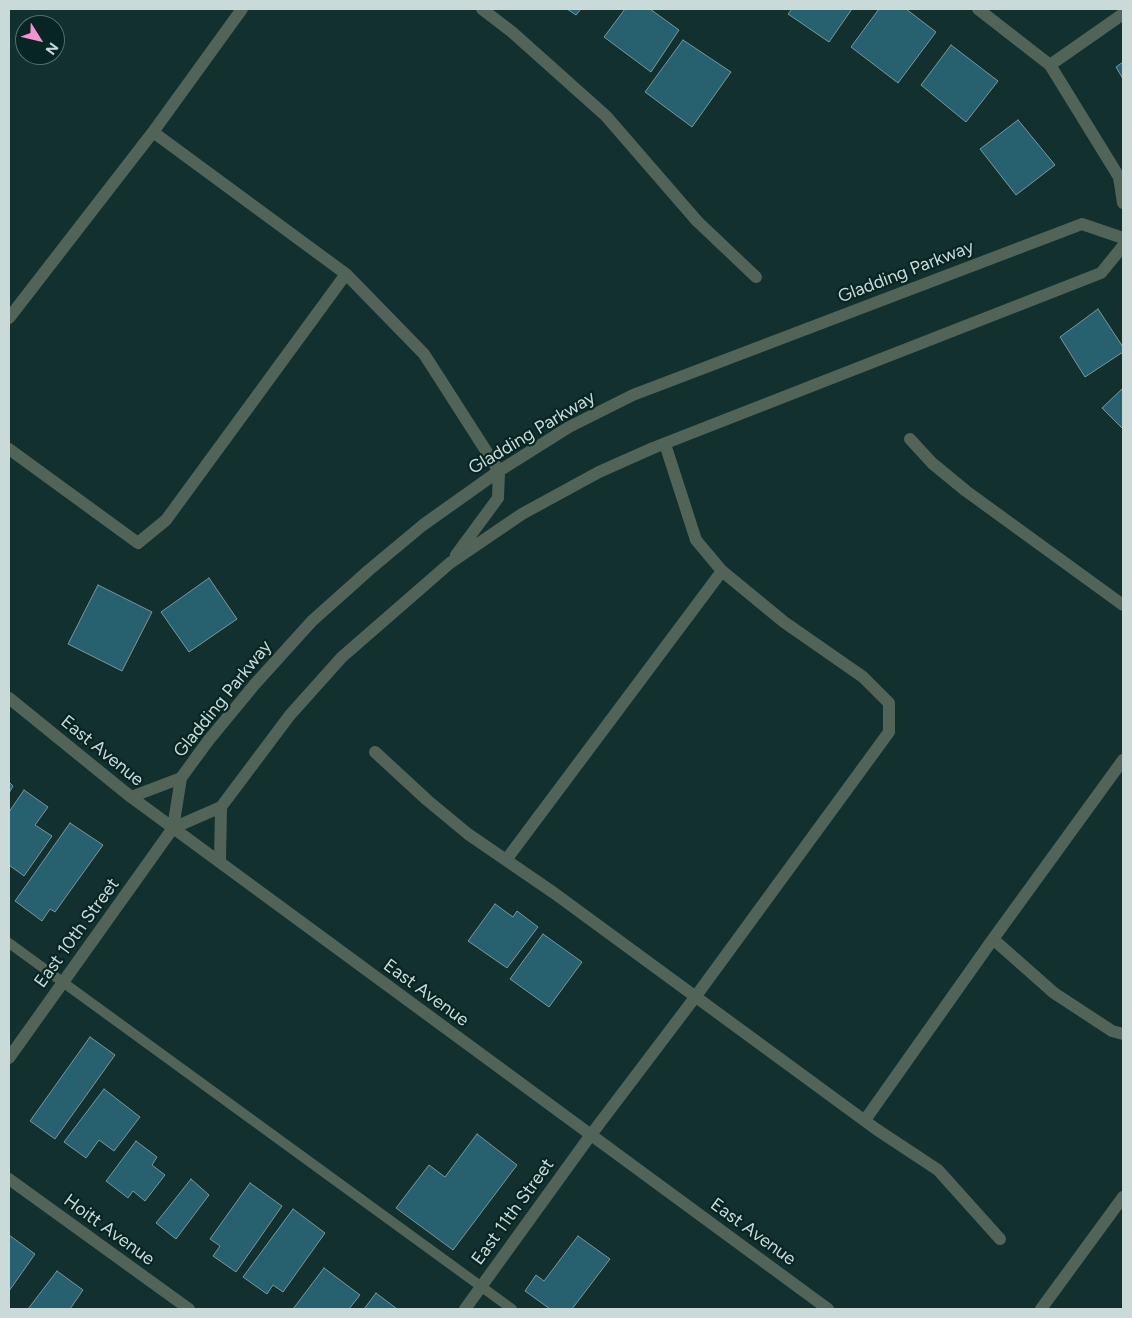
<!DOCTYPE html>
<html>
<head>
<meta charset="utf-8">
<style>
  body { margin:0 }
  #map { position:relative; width:1132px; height:1318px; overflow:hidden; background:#12302d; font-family:Figtree,sans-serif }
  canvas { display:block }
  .frame { position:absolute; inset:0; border:10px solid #c9dad8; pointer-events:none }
  .north { position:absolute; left:15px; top:15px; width:50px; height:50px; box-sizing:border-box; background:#072623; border:1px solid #556e6b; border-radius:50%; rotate:126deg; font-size:14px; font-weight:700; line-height:20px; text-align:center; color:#c9dad8 }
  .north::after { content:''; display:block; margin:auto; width:18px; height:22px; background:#f591d2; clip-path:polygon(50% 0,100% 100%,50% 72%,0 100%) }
</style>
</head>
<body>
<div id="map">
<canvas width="1132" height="1318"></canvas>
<div class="frame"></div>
<div class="north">N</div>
</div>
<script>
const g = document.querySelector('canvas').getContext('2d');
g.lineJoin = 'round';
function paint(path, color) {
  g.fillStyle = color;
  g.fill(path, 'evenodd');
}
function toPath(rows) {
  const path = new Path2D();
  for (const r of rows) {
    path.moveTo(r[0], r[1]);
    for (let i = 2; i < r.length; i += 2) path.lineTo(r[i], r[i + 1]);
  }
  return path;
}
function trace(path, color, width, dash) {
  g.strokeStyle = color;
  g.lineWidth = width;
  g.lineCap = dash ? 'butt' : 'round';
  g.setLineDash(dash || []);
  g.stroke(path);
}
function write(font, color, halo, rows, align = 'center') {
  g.font = font + ' Figtree,sans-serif';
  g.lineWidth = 4.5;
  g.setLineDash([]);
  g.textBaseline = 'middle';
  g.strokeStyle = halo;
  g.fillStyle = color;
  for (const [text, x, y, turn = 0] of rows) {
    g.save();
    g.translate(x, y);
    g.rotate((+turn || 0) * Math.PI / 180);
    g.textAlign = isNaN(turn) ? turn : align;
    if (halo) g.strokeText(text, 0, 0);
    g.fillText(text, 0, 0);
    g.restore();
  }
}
const building = toPath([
  [567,9,581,9,576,15,567,9],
  [625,9,650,9,679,30,651,72,604,37,625,9],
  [792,9,852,9,829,42,788,14,792,9],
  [879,9,906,9,936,32,898,83,851,47,879,9],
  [683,40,731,72,692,127,645,92,683,40],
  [951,45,998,81,966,122,921,85,951,45],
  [1123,62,1123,79,1116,67,1123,62],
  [1018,120,1055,165,1016,195,980,149,1018,120],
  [1098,309,1123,347,1123,352,1085,377,1060,337,1098,309],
  [1123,388,1123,429,1102,408,1123,388],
  [209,578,237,619,189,652,161,612,209,578],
  [98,585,152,612,122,671,68,644,98,585],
  [9,782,13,786,9,793,9,782],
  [24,790,48,807,35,825,52,836,24,876,9,865,9,812,24,790],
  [70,823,103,845,55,912,50,909,42,921,15,901,70,823],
  [495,904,513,917,517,911,538,927,507,968,468,941,495,904],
  [543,934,582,962,549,1007,510,979,543,934],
  [90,1037,115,1055,55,1139,30,1121,90,1037],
  [104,1089,140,1117,114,1151,99,1140,86,1158,64,1142,104,1089],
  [477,1134,517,1165,453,1250,396,1208,429,1165,445,1177,477,1134],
  [136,1141,157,1157,152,1165,165,1175,145,1201,133,1191,128,1198,106,1181,136,1141],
  [191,1179,209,1195,176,1239,156,1223,191,1179],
  [250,1183,282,1206,236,1272,213,1256,220,1246,210,1239,250,1183],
  [293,1209,325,1233,283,1292,273,1285,267,1294,243,1277,293,1209],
  [9,1235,35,1254,9,1291,9,1235],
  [578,1236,610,1259,572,1309,550,1309,525,1291,536,1275,544,1281,578,1236],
  [324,1268,360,1295,349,1309,293,1309,324,1268],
  [57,1271,83,1290,70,1309,28,1309,57,1271],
  [376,1293,397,1309,364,1309,376,1293]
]);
paint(building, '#276170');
trace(building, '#78979f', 1);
trace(toPath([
  [9,943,512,1309]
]), '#526458', 10);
trace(toPath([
  [482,9,512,32,606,116,697,221,756,277],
  [978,9,1050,65,1119,177,1123,203],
  [1050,65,1123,14],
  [346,274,424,354,499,471],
  [9,318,153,132,242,9],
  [910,439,932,463,966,491,1123,605],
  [9,449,138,543,166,520,346,274,153,132],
  [375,752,427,800,468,834,554,893,876,1129,938,1170,1000,1239],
  [506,860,722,571],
  [993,939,1054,993,1112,1031,1123,1034],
  [9,1058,173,828],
  [865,1120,993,939,1123,760],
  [9,1179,189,1309],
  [465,1309,590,1136,696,996,889,732,889,703,863,677,784,622,722,571,696,540,665,444],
  [1041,1309,1123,1197]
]), '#526458', 12);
trace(toPath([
  [456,555,498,498,499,471],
  [9,698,131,797,828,1309],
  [131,797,181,778],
  [173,828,181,778,208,741,255,684,312,621,369,570,423,525,499,471,569,427,633,395,1082,224,1123,238],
  [173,828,221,807,290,715,342,657,450,563,522,514,599,472,653,448,1101,273,1123,246],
  [220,862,221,807]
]), '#526458', 12);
write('18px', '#c9dad8', '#072623', [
  ["Gladding Parkway",906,272,-21],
  ["Gladding Parkway",532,433,-31],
  ["Gladding Parkway",223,699,-51],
  ["East Avenue",102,751,39],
  ["East 10th Street",77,933,-54],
  ["East Avenue",426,993,36],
  ["East 11th Street",513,1212,-54],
  ["Hoitt Avenue",109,1230,36],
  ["East Avenue",753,1232,36]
]);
</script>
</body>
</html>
